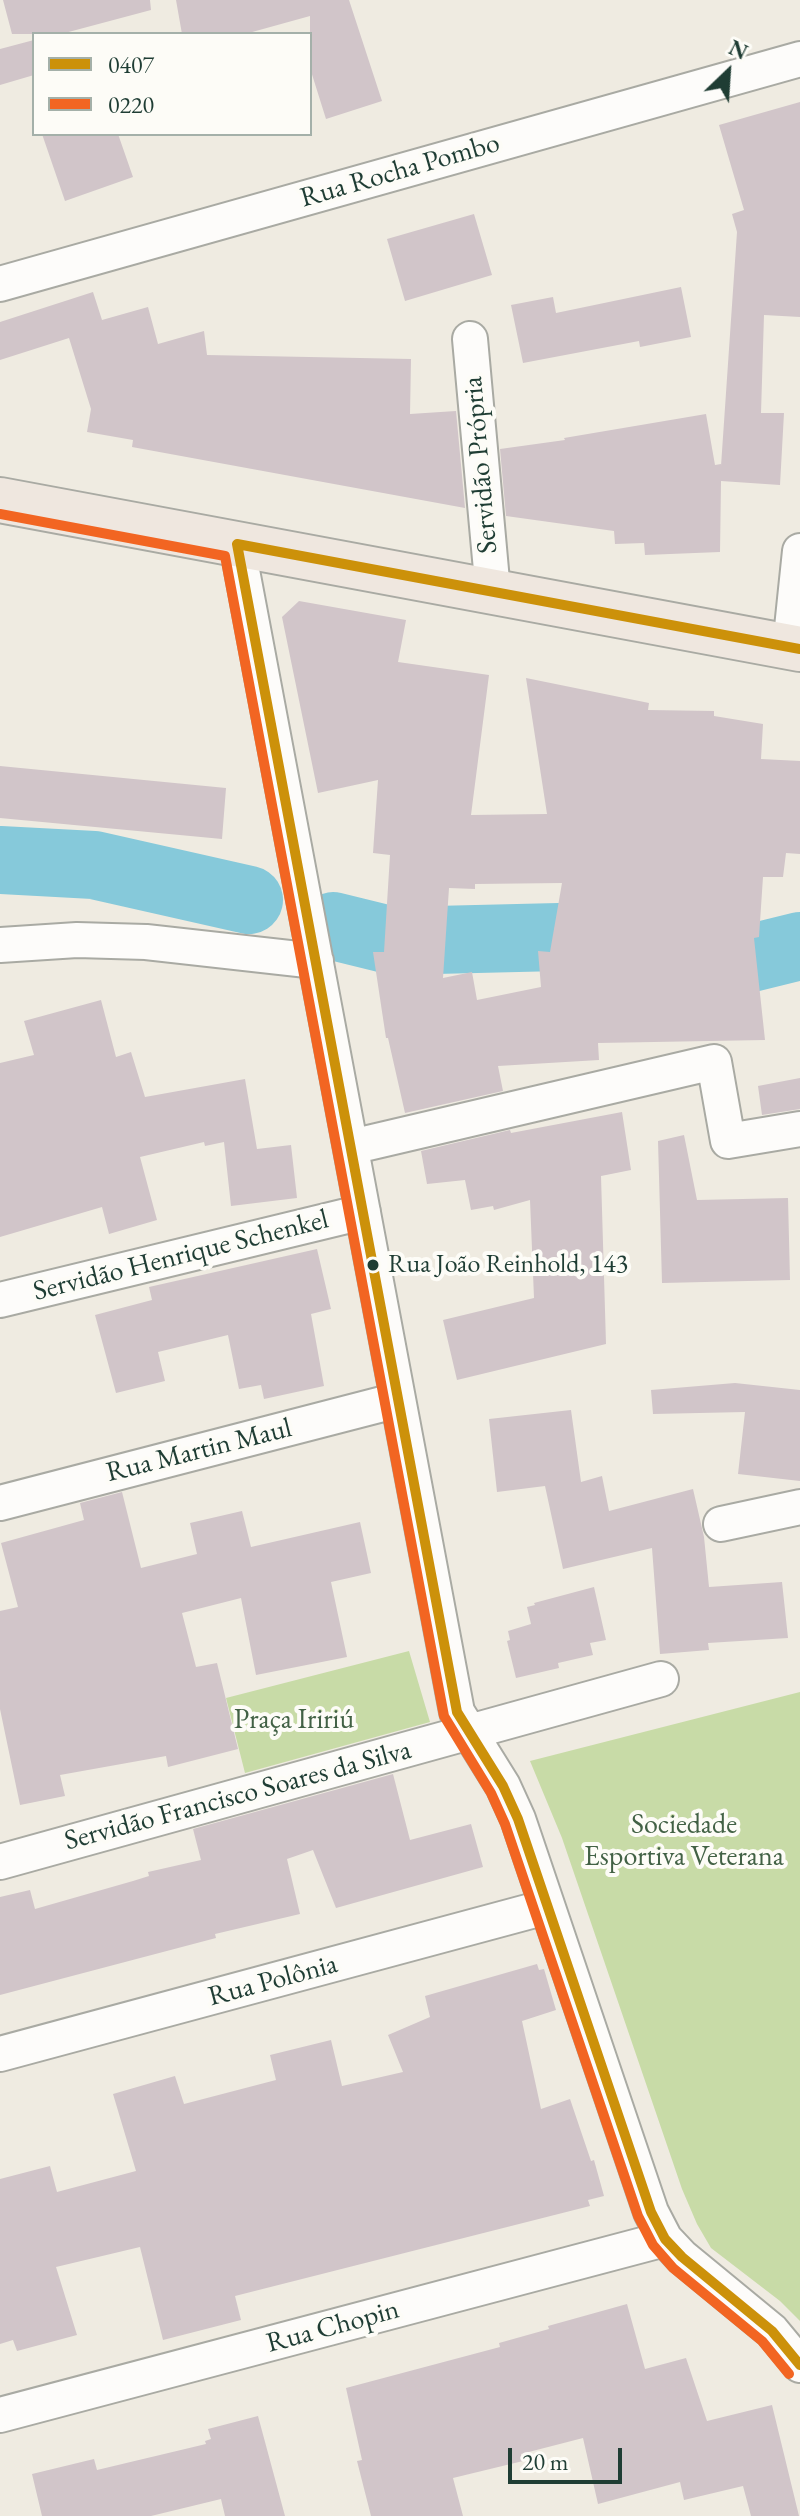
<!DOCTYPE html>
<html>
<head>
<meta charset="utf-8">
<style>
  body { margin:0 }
  #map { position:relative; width:800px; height:2516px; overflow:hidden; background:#efebe1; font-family:"EB Garamond",serif }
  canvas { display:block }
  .legend { position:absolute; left:32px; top:32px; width:280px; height:104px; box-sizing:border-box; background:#fdfcf7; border:2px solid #a4b0a9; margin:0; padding:10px 14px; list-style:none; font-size:24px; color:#1f3d34 }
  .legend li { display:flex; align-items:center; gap:16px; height:40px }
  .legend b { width:40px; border:2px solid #a4b0a9 }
  .north { position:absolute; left:688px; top:32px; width:80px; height:80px; -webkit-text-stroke:6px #fdfcf7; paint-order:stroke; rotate:25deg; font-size:22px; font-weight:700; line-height:32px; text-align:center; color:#1f3d34 }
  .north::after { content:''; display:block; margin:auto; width:28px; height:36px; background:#1f3d34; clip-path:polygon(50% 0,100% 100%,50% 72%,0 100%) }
  .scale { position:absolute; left:508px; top:2448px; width:114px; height:36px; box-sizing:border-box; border:4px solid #1f3d34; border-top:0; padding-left:10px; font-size:24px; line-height:28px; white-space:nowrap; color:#1f3d34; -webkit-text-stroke:6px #fdfcf7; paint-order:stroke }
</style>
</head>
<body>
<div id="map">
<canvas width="800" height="2516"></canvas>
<ul class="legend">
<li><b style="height:10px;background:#cc910a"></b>0407</li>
<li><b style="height:10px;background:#f26522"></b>0220</li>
</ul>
<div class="north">N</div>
<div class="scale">20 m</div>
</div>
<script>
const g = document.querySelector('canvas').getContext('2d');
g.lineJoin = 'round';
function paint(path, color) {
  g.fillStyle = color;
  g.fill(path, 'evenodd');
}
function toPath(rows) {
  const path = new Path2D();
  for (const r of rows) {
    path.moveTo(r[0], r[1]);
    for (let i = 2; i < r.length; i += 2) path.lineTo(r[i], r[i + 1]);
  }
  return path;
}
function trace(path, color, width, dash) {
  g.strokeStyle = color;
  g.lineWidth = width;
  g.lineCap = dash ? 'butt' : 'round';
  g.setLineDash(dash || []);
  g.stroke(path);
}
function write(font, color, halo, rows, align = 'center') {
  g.font = font + ' "EB Garamond",serif';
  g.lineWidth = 8;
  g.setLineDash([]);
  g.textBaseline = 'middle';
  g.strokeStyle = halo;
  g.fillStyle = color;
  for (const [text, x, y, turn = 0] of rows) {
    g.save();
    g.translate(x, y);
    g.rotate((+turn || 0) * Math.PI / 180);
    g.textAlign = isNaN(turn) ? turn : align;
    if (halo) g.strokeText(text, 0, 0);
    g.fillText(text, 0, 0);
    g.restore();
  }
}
paint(toPath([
  [409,1651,430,1722,245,1773,226,1698],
  [800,1692,800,2321,780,2301,711,2248,697,2224,682,2189,562,1838,530,1761]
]), '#c8dba7');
trace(toPath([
  [0,860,94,865,249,900],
  [333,926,394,941,559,937,727,964,800,946]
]), '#86c9da', 68);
paint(toPath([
  [3,0,150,0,151,10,61,34,12,34],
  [176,0,349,0,382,101,326,119,310,68,310,16,245,34,182,34],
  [34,40,34,75,0,85,0,49],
  [800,102,800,317,764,315,761,413,784,413,780,485,721,481,720,552,645,555,644,543,615,544,614,531,506,516,500,449,565,440,564,438,706,414,715,465,721,464,721,466,737,232,732,214,744,210,719,125],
  [42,134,118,134,133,177,65,201],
  [474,214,492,275,405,301,387,239],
  [681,287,691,337,640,347,639,341,523,363,511,305,553,297,556,313],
  [93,292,102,320,148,307,158,344,204,331,207,355,411,359,410,414,456,411,465,508,132,447,133,440,87,432,91,409,69,338,0,360,0,322],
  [299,601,406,620,398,662,489,675,471,815,547,814,526,678,649,703,648,710,714,711,714,716,763,724,761,759,800,761,800,854,786,853,783,877,763,877,759,937,754,938,765,1040,598,1043,599,1060,498,1066,503,1091,405,1113,388,1038,386,1038,373,952,384,952,390,855,373,853,378,780,318,793,282,617],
  [562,883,550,952,538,951,541,987,477,1000,472,972,443,978,449,888,475,889,475,884],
  [0,766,226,788,222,839,0,818],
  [101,1000,116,1057,131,1052,145,1097,245,1079,257,1149,291,1145,297,1198,231,1206,224,1142,205,1146,204,1142,140,1157,157,1220,109,1234,102,1207,0,1237,0,1063,34,1055,24,1021],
  [800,1078,800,1109,762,1115,758,1086],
  [622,1112,631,1170,601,1176,606,1344,457,1380,443,1320,534,1298,530,1200,494,1210,493,1206,471,1210,465,1180,427,1184,421,1151,510,1130,511,1133],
  [684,1135,697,1200,788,1198,790,1280,662,1283,658,1141],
  [317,1249,331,1309,311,1314,324,1386,264,1399,261,1385,239,1389,228,1335,158,1352,165,1381,116,1393,95,1315,152,1300,149,1287],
  [735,1383,800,1390,800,1481,738,1474,745,1412,653,1414,651,1390],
  [571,1410,581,1482,602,1476,609,1511,693,1489,704,1537,709,1587,782,1582,788,1638,708,1643,709,1650,660,1654,652,1548,563,1569,545,1486,497,1492,489,1419],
  [122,1492,141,1568,197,1554,190,1523,242,1511,251,1547,360,1522,371,1573,331,1582,347,1657,256,1675,241,1598,182,1613,196,1667,217,1663,238,1749,168,1767,166,1756,60,1775,65,1796,20,1805,0,1709,0,1611,18,1607,1,1543,84,1520,80,1503],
  [594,1587,606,1640,590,1643,593,1655,558,1663,559,1668,516,1678,507,1641,510,1640,508,1631,531,1624,527,1607,535,1605,534,1603],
  [393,1774,410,1840,471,1824,483,1867,336,1908,313,1850,287,1859,300,1914,215,1934,216,1938,0,1995,0,1897,30,1890,35,1909,133,1881,149,1876,148,1872,201,1860,193,1829],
  [537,1964,539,1970,544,1969,556,2010,522,2021,541,2109,570,2099,591,2161,594,2160,604,2196,588,2200,590,2206,235,2296,241,2320,163,2340,140,2247,56,2267,77,2335,17,2351,13,2340,0,2344,0,2179,50,2166,57,2192,136,2171,113,2094,175,2076,184,2104,276,2080,270,2055,331,2040,342,2086,403,2072,388,2035,430,2017,425,1996],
  [627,2304,645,2369,686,2358,707,2421,772,2405,799,2516,751,2516,743,2486,684,2500,680,2482,598,2504,583,2438,521,2454,523,2461,453,2478,463,2516,371,2516,357,2461,362,2460,346,2388,500,2347,499,2343,549,2329,548,2326],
  [258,2416,285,2516,225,2516,221,2499,151,2516,42,2516,32,2474,94,2459,97,2470,206,2444,205,2441,211,2439,208,2429]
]), '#d1c5c9');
const street = toPath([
  [0,284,800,59],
  [470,339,493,592],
  [237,544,457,1712,503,1786,518,1819,651,2212,665,2239,682,2257,772,2331,800,2365],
  [790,647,800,551],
  [0,945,77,940,146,942,316,961],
  [351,1147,714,1062,728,1141,800,1129],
  [0,1300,363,1212],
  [0,1503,398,1400],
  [721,1524,800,1507],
  [0,1862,661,1679],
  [0,2054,546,1907],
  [0,2415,665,2239]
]);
const primary = toPath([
  [0,500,800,649]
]);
trace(street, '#a9aaa3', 38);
trace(primary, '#a9aaa3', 48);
trace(street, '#fdfcfa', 34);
trace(primary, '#efe7df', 44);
trace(toPath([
  [800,649,237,544,457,1712,503,1786,518,1819,651,2212,665,2239,682,2257,772,2331,800,2365]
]), '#cc910a', 10);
trace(toPath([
  [0,514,225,556,444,1716,491,1793,505,1824,638,2216,653,2245,673,2268,762,2341,789,2374]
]), '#f26522', 10);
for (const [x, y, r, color] of [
  [373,1265,7,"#1f3d34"]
]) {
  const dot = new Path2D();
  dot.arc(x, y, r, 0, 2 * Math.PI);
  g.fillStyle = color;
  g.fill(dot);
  trace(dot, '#fdfcf7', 3);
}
write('26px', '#1f3d34', '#fdfcf7', [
  ["Rua João Reinhold, 143",388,1265]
], 'left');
write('28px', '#1f3d34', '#fdfcf7', [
  ["Rua Rocha Pombo",400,171,-16],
  ["Servidão Própria",481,465,-95],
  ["Servidão Henrique Schenkel",181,1256,-14],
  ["Rua Martin Maul",199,1451,-14],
  ["Servidão Francisco Soares da Silva",238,1796,-15],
  ["Rua Polônia",273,1981,-15],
  ["Rua Chopin",333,2327,-15]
]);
write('28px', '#426145', '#fdfcf7', [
  ["Praça Iririú",294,1720],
  ["Sociedade",684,1825],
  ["Esportiva Veterana",684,1857]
]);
</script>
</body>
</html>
